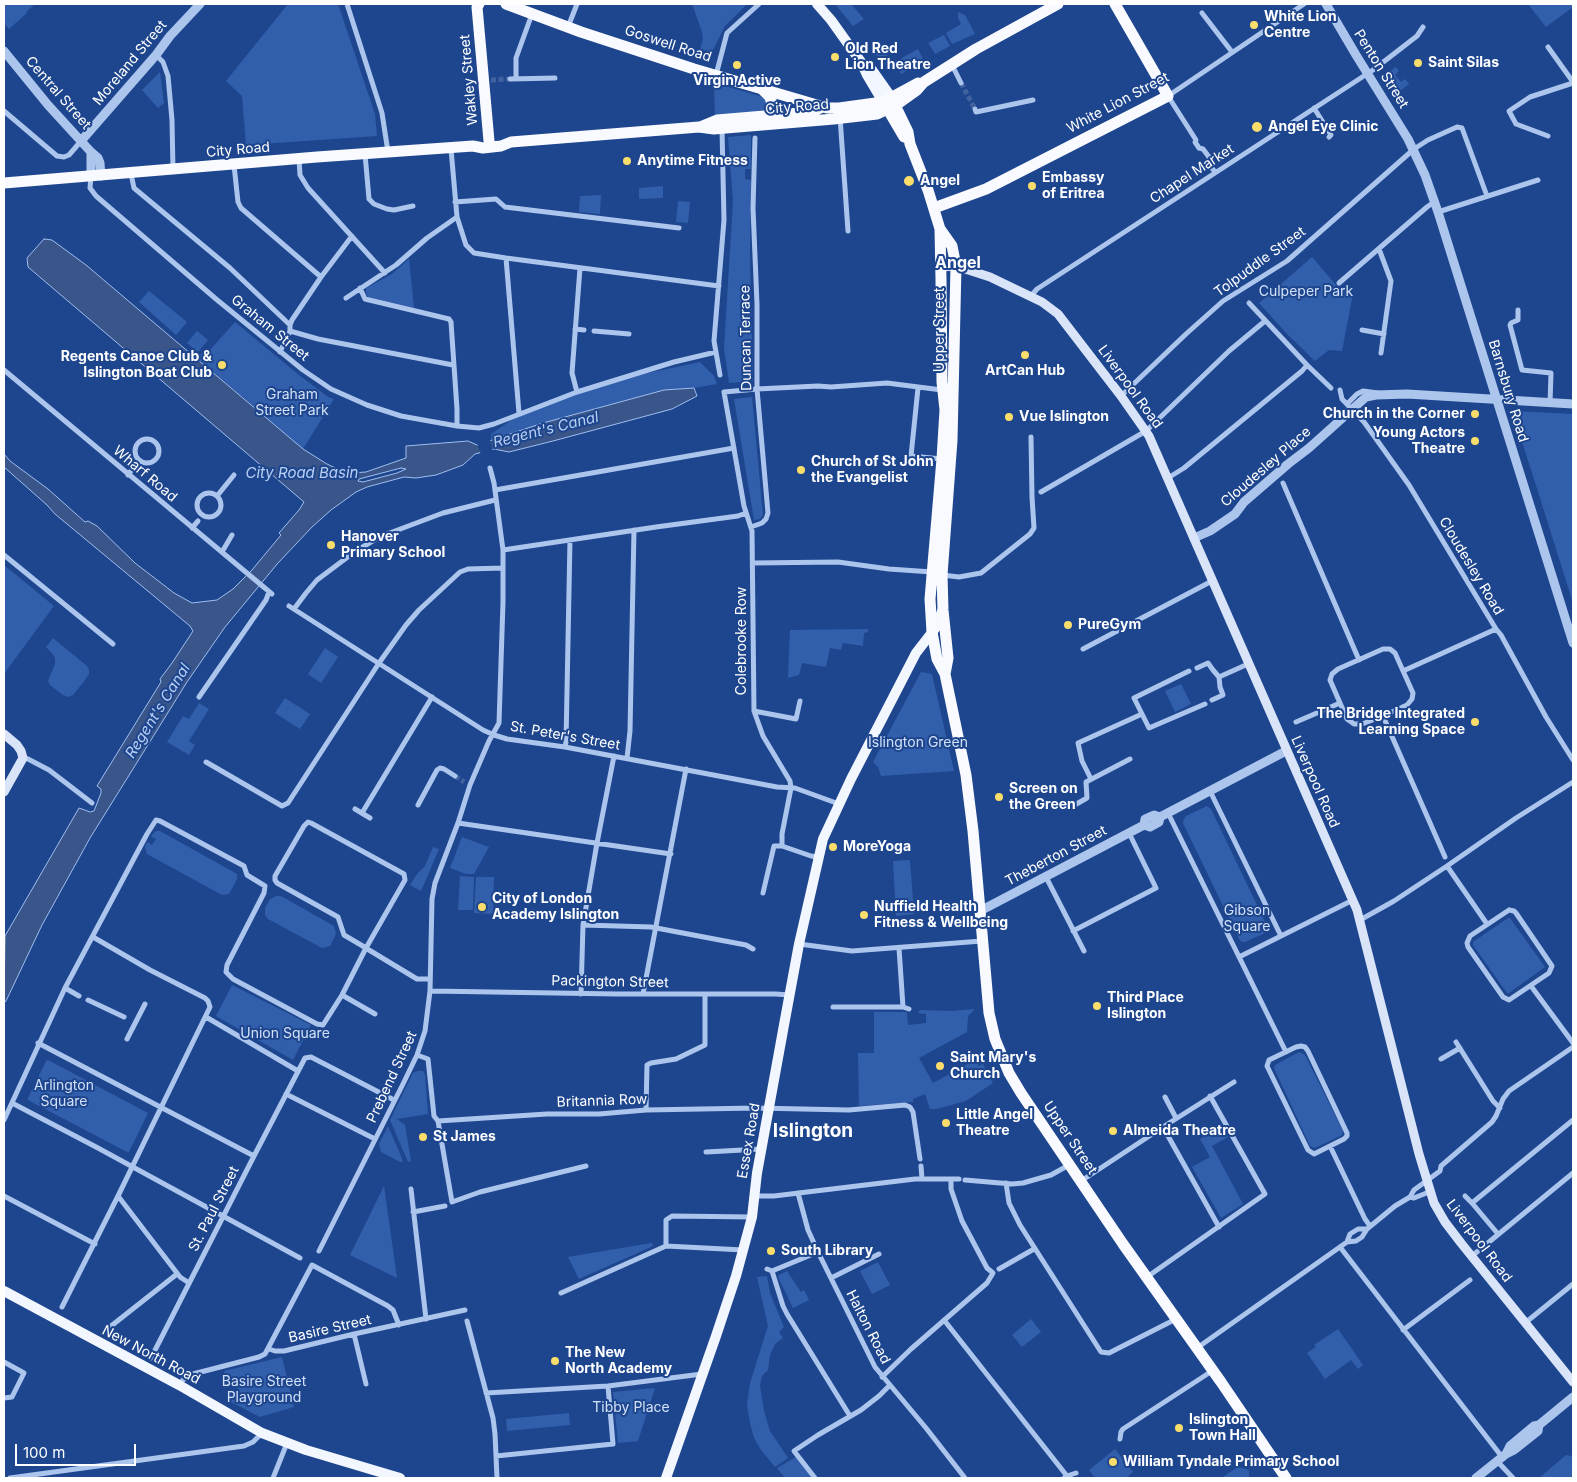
<!DOCTYPE html>
<html>
<head>
<meta charset="utf-8">
<style>
  body { margin:0 }
  #map { position:relative; width:1577px; height:1482px; overflow:hidden; background:#1e468e; font-family:Inter,sans-serif }
  canvas { display:block }
  .frame { position:absolute; inset:0; border:5px solid #fff; pointer-events:none }
  .scale { position:absolute; left:15px; top:1444px; width:121px; height:22px; box-sizing:border-box; border:2px solid #fff; border-top:0; padding-left:6px; font-size:15px; line-height:18px; white-space:nowrap; color:#fff; -webkit-text-stroke:4px #1e468e; paint-order:stroke }
</style>
</head>
<body>
<div id="map">
<canvas width="1577" height="1482"></canvas>
<div class="frame"></div>
<div class="scale">100 m</div>
</div>
<script>
const g = document.querySelector('canvas').getContext('2d');
g.lineJoin = 'round';
function paint(path, color) {
  g.fillStyle = color;
  g.fill(path, 'evenodd');
}
function toPath(rows) {
  const path = new Path2D();
  for (const r of rows) {
    if (r.length === 3) {
      path.moveTo(r[0] + r[2], r[1]);
      path.arc(r[0], r[1], r[2], 0, 2 * Math.PI);
      continue;
    }
    path.moveTo(r[0], r[1]);
    for (let i = 2; i < r.length; i += 2) path.lineTo(r[i], r[i + 1]);
  }
  return path;
}
function trace(path, color, width, dash) {
  g.strokeStyle = color;
  g.lineWidth = width;
  g.lineCap = dash ? 'butt' : 'round';
  g.setLineDash(dash || []);
  g.stroke(path);
}
function write(font, color, halo, rows, align = 'center') {
  g.font = font + ' Inter,sans-serif';
  g.lineWidth = 4;
  g.setLineDash([]);
  g.textBaseline = 'middle';
  g.strokeStyle = halo;
  g.fillStyle = color;
  for (const [text, x, y, turn = 0] of rows) {
    g.save();
    g.translate(x, y);
    g.rotate((+turn || 0) * Math.PI / 180);
    g.textAlign = isNaN(turn) ? turn : align;
    if (halo) g.strokeText(text, 0, 0);
    g.fillText(text, 0, 0);
    g.restore();
  }
}
paint(toPath([
  [4,4,35,4,26,12,27,13,9,29,4,23],
  [288,4,338,4,375,114,377,136,246,145,242,96,226,81],
  [692,4,744,4,746,5,725,26,712,52,700,49,703,39,702,32],
  [835,4,851,4,864,19,853,26],
  [1528,4,1573,4,1573,7,1546,27],
  [958,12,965,15,975,34,952,44,946,33,961,24,958,18],
  [944,35,950,46,935,54,928,43],
  [881,44,891,62,884,66,873,51],
  [918,49,924,61,901,74,895,62],
  [1396,67,1399,71,1395,75,1401,82,1405,79,1409,84,1396,94,1383,76],
  [160,72,164,103,158,108,142,90],
  [714,83,760,96,765,100,770,110,715,119],
  [751,135,751,169,745,169,745,179,751,180,750,255,753,381,729,383,724,348,733,201,728,137],
  [663,186,663,198,639,199,639,188],
  [601,195,600,214,579,212,580,196],
  [678,201,690,202,688,223,676,222],
  [1312,257,1341,291,1347,286,1353,294,1342,351,1329,350,1315,361,1288,335,1259,303],
  [409,259,414,308,368,297,366,293,366,288,392,274],
  [149,291,187,322,176,335,139,302],
  [235,322,299,375,328,397,334,399,303,449,197,358,207,348,210,350],
  [197,331,208,340,198,352,187,343],
  [700,362,714,376,717,384,694,388,664,390,543,423,493,440,491,439,491,434,516,417,579,393,643,374],
  [752,397,763,515,760,519,754,520,734,399],
  [1512,411,1573,414,1573,603,1534,479],
  [4,565,54,606,4,674],
  [868,629,868,632,864,633,863,646,843,643,841,650,830,648,826,667,802,663,799,675,788,678,790,630],
  [53,638,87,666,89,670,89,674,85,680,73,695,68,697,63,695,50,685,48,681,55,664,55,658,52,653,46,647],
  [325,648,338,657,321,683,308,674],
  [921,672,932,674,954,771,881,776,878,767,873,762],
  [1181,684,1191,704,1175,712,1165,691],
  [285,698,310,714,300,729,275,713],
  [199,703,209,709,189,741,195,745,189,755,167,742,183,716,189,719],
  [1207,806,1211,809,1266,924,1267,930,1265,933,1245,942,1242,942,1239,939,1183,823,1184,819,1186,816],
  [156,831,160,831,237,874,237,879,229,894,222,895,147,854,145,847,147,842,152,845,156,839,151,836],
  [462,837,489,847,474,874,466,874,450,868],
  [433,847,439,849,421,891,410,885,417,874,425,866],
  [910,860,914,914,896,916,893,861],
  [460,876,474,877,473,910,458,910],
  [476,877,494,877,493,914,474,913],
  [276,896,281,896,334,926,336,934,330,946,322,948,268,919,265,915,265,908,270,899],
  [1508,918,1510,918,1545,967,1509,993,1507,993,1473,945,1473,942],
  [232,985,311,1025,293,1060,216,1016],
  [975,1009,968,1016,967,1032,919,1058,933,1083,975,1060,979,1066,983,1064,993,1083,966,1101,936,1109,930,1109,925,1094,913,1099,913,1102,859,1106,858,1053,874,1053,874,1012,907,1012,908,1025,926,1023,926,1014,918,1013,920,1010,950,1011],
  [1299,1052,1305,1055,1343,1131,1342,1135,1315,1148,1310,1146,1274,1068,1275,1065],
  [48,1060,148,1113,129,1152,127,1152,28,1100,28,1098,46,1061],
  [418,1071,423,1071,425,1075,428,1114,397,1119,405,1125,411,1161,408,1162,390,1120,413,1073],
  [388,1126,401,1156,403,1162,400,1162,381,1152,379,1144],
  [1222,1126,1228,1137,1212,1146,1243,1204,1221,1218,1192,1167,1210,1157,1200,1139],
  [384,1186,397,1278,350,1255],
  [652,1243,653,1246,579,1279,568,1257],
  [878,1262,890,1285,872,1294,860,1271],
  [787,1271,801,1292,804,1290,809,1300,793,1308,778,1277,779,1275],
  [767,1276,770,1293,784,1327,779,1332,783,1338,775,1344,770,1355,768,1370,762,1376,760,1386,764,1411,770,1431,788,1458,775,1467,761,1450,754,1438,750,1423,747,1405,750,1383,768,1326,757,1277],
  [1031,1319,1041,1332,1022,1347,1012,1335],
  [1338,1329,1363,1365,1358,1369,1351,1360,1325,1379,1307,1353,1316,1347,1314,1345],
  [282,1357,294,1407,260,1417,231,1402,240,1383,226,1378,224,1371],
  [655,1388,638,1441,618,1443,613,1392],
  [569,1413,570,1425,507,1431,506,1419],
  [1115,1449,1133,1472,1126,1478,1095,1478,1089,1470],
  [1566,1455,1571,1456,1573,1459,1573,1478,1539,1478],
  [796,1457,812,1478,785,1478,777,1468],
  [1238,1467,1249,1470,1249,1478,1221,1478]
]), '#325fab');
const water = toPath([
  [44,239,52,240,86,265,303,449,327,464,342,471,352,473,366,472,406,458,406,446,468,441,477,445,543,423,664,390,694,388,697,396,672,409,553,441,509,452,494,449,475,454,463,465,436,475,416,478,404,477,367,487,356,492,331,510,312,527,278,563,225,627,187,682,90,838,42,925,6,1001,4,1003,5,936,79,808,90,812,94,811,101,793,101,789,97,786,161,682,160,679,172,663,193,631,190,626,55,514,47,505,4,467,4,454,10,461,48,489,85,522,88,521,97,526,135,563,174,593,192,603,217,600,233,589,252,570,281,535,279,533,299,510,304,502,28,267,27,258,44,239],
  [401,468,406,469,397,473,363,482,358,481,359,479,401,468]
]);
paint(water, '#39558a');
trace(water, '#a0beee', 1);
paint(toPath([
  [490,439,493,452,481,455,477,443]
]), '#1e468e');
trace(toPath([
  [491,80,510,79],
  [961,83,975,109],
  [455,776,464,782]
]), '#40629f', 5, [5, 2.5]);
trace(toPath([
  [347,4,382,113,388,152],
  [1202,13,1232,52],
  [568,27,577,4],
  [1548,47,1573,82],
  [156,55,163,62,168,76,172,120,173,170],
  [952,65,961,83],
  [716,75,727,33,759,4],
  [516,78,516,58,532,14],
  [510,79,555,78],
  [1314,108,1331,135,1329,137],
  [975,109,976,112,1033,100],
  [4,111,57,156,64,157,69,155,81,141],
  [840,117,848,231],
  [1548,136,1516,124,1509,111,1530,97,1573,83],
  [451,149,457,217,466,245,474,253,506,258,719,286],
  [365,154,369,199,374,204,387,209,394,210,413,206],
  [299,159,300,175,308,188,385,273],
  [234,165,238,202,241,208,321,277],
  [1215,172,1208,163,1209,157,1203,149,1199,148,1195,142,1196,140,1168,96,1304,4],
  [131,174,134,188,230,268,290,325],
  [91,176,90,188,96,196,216,299,303,370,331,389,367,405,401,416,457,426,479,428,494,424,577,392,674,362,716,352],
  [455,202,496,199,505,207,679,228],
  [1438,212,1538,180],
  [1379,249,1391,281,1381,353],
  [506,258,519,413],
  [1339,283,1427,207,1434,202],
  [360,288,365,299,449,319,451,322,457,409,457,426],
  [1031,296,1037,289,1373,70,1417,36,1423,27],
  [346,298,396,265,427,238,457,217],
  [1249,303,1307,365,1331,388],
  [1518,310,1518,320,1511,323,1510,325,1522,370,1551,373,1550,403],
  [575,329,584,330],
  [1362,330,1384,334],
  [290,331,318,339,453,365],
  [594,331,629,334],
  [280,352,290,331,290,325,292,320,321,277,352,236],
  [4,370,272,594],
  [720,375,714,341,724,220,722,129],
  [918,388,911,456,942,459],
  [1340,390,1342,399,1364,422,1409,485,1496,629,1501,635,1546,717,1573,760],
  [577,392,572,373,580,268],
  [1121,396,1186,334,1223,301,1287,261,1414,149,1428,140,1457,127,1462,128,1487,196],
  [1347,404,1357,394,1363,391,1378,393],
  [147,451,12],
  [128,475,134,467],
  [1168,478,1184,468,1302,371,1307,365],
  [1283,483,1359,660],
  [495,490,734,448],
  [1041,492,1146,431,1229,351,1265,321],
  [209,505,12],
  [217,496,234,475],
  [751,527,762,523,766,519,768,513,757,389,757,304,753,208,755,138],
  [192,528,198,521],
  [503,550,656,527,738,516,746,513],
  [222,552,232,535],
  [4,555,113,644],
  [753,563,838,562,889,569,932,572],
  [942,575,959,577,981,573,1030,534,1034,528,1032,497,1031,437],
  [289,606,483,730,494,735,507,739,565,747,777,787,795,788,839,804],
  [294,609,306,593,317,580,353,553,379,537,443,513,495,500],
  [1083,649,1212,581],
  [1383,649,1390,649,1395,653,1413,693,1412,699,1407,705,1383,716,1362,724,1354,724,1347,719,1340,703,1330,680,1332,674,1338,669,1383,649],
  [1197,668,1208,663,1213,670,1219,677,1220,687,1223,695,1212,700],
  [1189,671,1134,698,1149,728,1205,704],
  [1403,671,1496,629],
  [1219,677,1248,664],
  [199,697,266,600,269,592],
  [754,711,796,719,800,701],
  [1383,716,1445,857],
  [1296,722,1340,703],
  [565,747,566,742,570,540],
  [23,758,28,759,49,770,92,803],
  [627,758,630,731,634,530],
  [206,762,282,806,288,803,379,663,406,625,419,610,460,572,468,569,503,568],
  [1091,779,1082,761,1078,743,1142,714],
  [1210,791,1281,936],
  [418,805,437,770,440,768,444,769,455,776],
  [1073,806,1087,798,1086,782,1130,759],
  [355,809,370,818],
  [362,813,432,697],
  [1168,813,1286,1052],
  [458,823,671,854],
  [818,857,811,856,782,846,782,834,791,788,790,781,763,736,754,711,752,531,744,506,724,392,757,389,818,386,831,387,887,383,942,390],
  [1447,866,1487,924],
  [1046,877,1084,951],
  [763,893,774,846,782,846],
  [1509,910,1514,911,1516,913,1552,966,1549,973,1509,1000,1503,997,1468,947,1467,943,1470,936,1509,910],
  [1360,920,1394,901,1447,866,1516,818,1573,782],
  [583,925,651,927,746,945,753,949],
  [1073,931,1156,888,1129,833],
  [799,944,852,951,982,941],
  [899,948,903,1007],
  [1239,957,1353,900],
  [1531,986,1573,1043],
  [65,988,79,996],
  [430,991,617,994,776,994,789,995],
  [581,994,583,925,597,843,614,756],
  [643,994,686,769],
  [342,995,375,1014],
  [88,1000,124,1017],
  [833,1007,903,1007,909,1009],
  [206,1017,298,1071],
  [127,1039,145,1004],
  [1456,1042,1493,1101,1500,1108],
  [38,1043,254,1156],
  [1301,1046,1305,1047,1308,1051,1347,1133,1347,1136,1344,1139,1314,1154,1308,1150,1267,1066,1269,1060,1296,1047,1301,1046],
  [417,1055,428,1059,434,1116,438,1121,452,1202,480,1192,586,1166],
  [1441,1059,1460,1048],
  [286,1094,375,1139],
  [1165,1097,1176,1118],
  [12,1103,98,1148,300,1258],
  [646,1110,647,1065,651,1063,676,1059,705,1045,705,994],
  [4,1120,65,988,147,834,156,820,160,821,244,866,247,875,265,886,264,893,227,965,226,972,233,979,317,1024,323,1025,342,995,366,948,405,880,404,874,311,823,308,822,304,826,275,876,275,880,277,883,338,917,344,935,361,945,366,948,369,950,417,979,430,979],
  [438,1121,547,1114,599,1114,646,1110,756,1108,849,1110,905,1105,910,1107,913,1112,920,1159],
  [1163,1127,1219,1227],
  [1330,1146,1365,1219,1370,1226],
  [706,1152,761,1149],
  [921,1166,922,1179],
  [965,1180,1012,1184,1023,1183,1051,1175,1069,1165],
  [1081,1181,1163,1127,1234,1082],
  [1006,1183,1009,1203,1020,1225,1101,1352,1109,1353,1176,1319],
  [411,1189,426,1319],
  [798,1193,808,1230,818,1252,875,1367,926,1428,965,1478],
  [4,1196,95,1244],
  [118,1196,180,1277,189,1283],
  [754,1196,774,1196,915,1179,959,1179],
  [1465,1196,1472,1203],
  [1410,1197,1414,1198,1429,1192],
  [413,1212,445,1206],
  [1498,1234,1472,1203,1573,1120],
  [1347,1242,1350,1234,1358,1229,1367,1229],
  [666,1246,666,1220,672,1216,752,1217],
  [1340,1247,1502,1457],
  [319,1251,403,1084,417,1055,425,1031,430,991,432,899,435,883,458,823,470,785,489,741,499,723,503,602,503,550,494,483,490,468],
  [1472,1256,1573,1173],
  [767,1269,772,1271,818,1252],
  [999,1269,1034,1249],
  [772,1271,783,1306,787,1314,850,1416],
  [1147,1277,1265,1194,1210,1096],
  [831,1278,879,1254],
  [561,1293,666,1246,743,1250],
  [62,1307,118,1196,210,1007,208,1001,205,998,150,970,93,937],
  [944,1320,1067,1476],
  [467,1321,493,1418,495,1434,497,1478],
  [1525,1323,1573,1284],
  [106,1330,177,1274],
  [1403,1330,1470,1280],
  [354,1334,366,1384],
  [1197,1348,1347,1242,1356,1241,1362,1237,1367,1229,1395,1206,1410,1197,1414,1190,1440,1171,1441,1166,1492,1122,1496,1116,1503,1099,1509,1091,1573,1047],
  [269,1349,275,1351,284,1351,354,1334,465,1310],
  [151,1358,254,1156,305,1058,311,1057,394,1100],
  [4,1362,24,1373,12,1397,4,1398],
  [882,1377,911,1349,987,1283,993,1273,987,1268,962,1221,951,1189,951,1179],
  [179,1385,183,1380,189,1375,259,1357,265,1354,312,1265,388,1306,393,1310,399,1325],
  [486,1393,608,1386,702,1374],
  [1120,1439,1121,1432,1123,1429,1212,1371],
  [496,1456,613,1444,608,1386],
  [1497,1461,1513,1478],
  [10,1478,244,1446,253,1442,262,1433],
  [273,1478,287,1443],
  [815,1478,794,1451,818,1435,861,1410,879,1396,890,1385],
  [1064,1478,1067,1476,1076,1473]
]), '#acc5ed', 5);
trace(toPath([
  [1326,4,1356,55,1408,139,1425,175,1438,212,1573,643],
  [4,51,48,105,91,152,98,158,100,163,101,176],
  [81,141,156,55,170,36,200,4],
  [91,176,91,152],
  [1194,538,1210,531,1235,514,1244,502,1288,464,1309,448,1366,397,1376,395,1407,394,1573,404],
  [1144,825,1145,819,1154,815,1160,817],
  [980,911,1144,825,1150,827,1159,822,1160,817,1286,751],
  [1506,1454,1510,1446,1534,1426,1539,1425,1573,1397],
  [1476,1478,1506,1454,1514,1450,1538,1431,1539,1425]
]), '#acc5ed', 9);
trace(toPath([
  [941,267,956,266,990,277,1042,302,1058,314,1121,396,1149,436,1357,910,1419,1154,1434,1203,1445,1222,1461,1243,1573,1382],
  [4,734,17,745,21,751,23,758,4,792]
]), '#d9e4f9', 9);
trace(toPath([
  [817,4,831,20,861,62,867,75,883,102],
  [861,62,872,70,891,97],
  [4,1291,179,1385,262,1433,306,1450,400,1478],
  [666,1478,716,1336,736,1276,752,1217,757,1173,784,1025,799,944,823,839,851,779,916,653,937,626,942,611]
]), '#f2f6ff', 10);
trace(toPath([
  [479,4,477,7,489,141],
  [506,4,581,32,694,69,827,108,839,108,883,102,918,83],
  [761,88,770,97,774,112,775,123],
  [891,97,908,132,910,144,928,190,940,229,941,280,942,382,945,410,942,459,930,599,932,632,937,659,945,674,966,775,973,831,989,1013,995,1039,1009,1073,1021,1093,1123,1244,1221,1382,1286,1478],
  [884,103,904,137],
  [700,127,717,120,812,112,822,107],
  [4,183,317,157,473,146,483,148,501,146,511,142,699,127,714,129,834,119,877,114,896,105,917,90,924,82,976,49,1058,4],
  [934,208,986,189,1168,96,1115,4],
  [940,229,952,246,956,266,952,440,942,575,943,610,948,658,945,674]
]), '#f8faff', 11);
for (const [x, y, r, color] of [
  [1254,25,5,"#fbdd6c"],
  [835,57,5,"#fbdd6c"],
  [1418,63,5,"#fbdd6c"],
  [737,65,5,"#fbdd6c"],
  [1257,127,6,"#fbdd6c"],
  [627,161,5,"#fbdd6c"],
  [909,181,6,"#fbdd6c"],
  [1032,186,5,"#fbdd6c"],
  [1025,355,5,"#fbdd6c"],
  [222,365,5,"#fbdd6c"],
  [1475,414,5,"#fbdd6c"],
  [1009,417,5,"#fbdd6c"],
  [1475,441,5,"#fbdd6c"],
  [801,470,5,"#fbdd6c"],
  [331,545,5,"#fbdd6c"],
  [1068,625,5,"#fbdd6c"],
  [1475,722,5,"#fbdd6c"],
  [999,797,5,"#fbdd6c"],
  [833,847,5,"#fbdd6c"],
  [482,907,5,"#fbdd6c"],
  [864,915,5,"#fbdd6c"],
  [1097,1006,5,"#fbdd6c"],
  [940,1066,5,"#fbdd6c"],
  [946,1123,5,"#fbdd6c"],
  [1113,1131,5,"#fbdd6c"],
  [423,1137,5,"#fbdd6c"],
  [771,1251,5,"#fbdd6c"],
  [555,1361,5,"#fbdd6c"],
  [1179,1428,5,"#fbdd6c"],
  [1113,1462,5,"#fbdd6c"]
]) {
  const dot = new Path2D();
  dot.arc(x, y, r, 0, 2 * Math.PI);
  g.fillStyle = color;
  g.fill(dot);
  trace(dot, '#1e468e', 2);
}
write('bold 14px', '#fff', '#1e468e', [
  ["White Lion",1264,17],
  ["Centre",1264,33],
  ["Old Red",845,49],
  ["Lion Theatre",845,65],
  ["Saint Silas",1428,63],
  ["Virgin Active",737,81,"center"],
  ["Angel Eye Clinic",1268,127],
  ["Anytime Fitness",637,161],
  ["Embassy",1042,178],
  ["of Eritrea",1042,194],
  ["Angel",920,181],
  ["Regents Canoe Club &",212,357,"right"],
  ["Islington Boat Club",212,373,"right"],
  ["ArtCan Hub",1025,371,"center"],
  ["Church in the Corner",1465,414,"right"],
  ["Vue Islington",1019,417],
  ["Young Actors",1465,433,"right"],
  ["Theatre",1465,449,"right"],
  ["Church of St John",811,462],
  ["the Evangelist",811,478],
  ["Hanover",341,537],
  ["Primary School",341,553],
  ["PureGym",1078,625],
  ["The Bridge Integrated",1465,714,"right"],
  ["Learning Space",1465,730,"right"],
  ["Screen on",1009,789],
  ["the Green",1009,805],
  ["MoreYoga",843,847],
  ["City of London",492,899],
  ["Academy Islington",492,915],
  ["Nuffield Health",874,907],
  ["Fitness & Wellbeing",874,923],
  ["Third Place",1107,998],
  ["Islington",1107,1014],
  ["Saint Mary's",950,1058],
  ["Church",950,1074],
  ["Little Angel",956,1115],
  ["Theatre",956,1131],
  ["Almeida Theatre",1123,1131],
  ["St James",433,1137],
  ["South Library",781,1251],
  ["The New",565,1353],
  ["North Academy",565,1369],
  ["Islington",1189,1420],
  ["Town Hall",1189,1436],
  ["William Tyndale Primary School",1123,1462]
], 'left');
write('14px', '#fff', '#1e468e', [
  ["Goswell Road",668,44,18],
  ["Moreland Street",130,63,-50],
  ["Penton Street",1381,69,58],
  ["Wakley Street",469,80,-95],
  ["Central Street",58,93,49],
  ["White Lion Street",1118,103,-28],
  ["City Road",797,107,-5],
  ["City Road",238,150,-5],
  ["Chapel Market",1192,174,-33],
  ["Tolpuddle Street",1260,262,-36],
  ["Graham Street",270,328,39],
  ["Upper Street",940,330,-90],
  ["Duncan Terrace",746,338,-91],
  ["Liverpool Road",1130,387,54],
  ["Barnsbury Road",1508,391,73],
  ["Cloudesley Place",1266,467,-41],
  ["Wharf Road",145,474,40],
  ["Cloudesley Road",1471,566,59],
  ["Colebrooke Row",742,641,-90],
  ["St. Peter's Street",565,736,10],
  ["Liverpool Road",1315,782,66],
  ["Theberton Street",1056,856,-28],
  ["Packington Street",610,982,1],
  ["Prebend Street",392,1077,-65],
  ["Britannia Row",602,1101,-2],
  ["Upper Street",1070,1138,56],
  ["Essex Road",749,1141,-80],
  ["St. Paul Street",214,1209,-63],
  ["Liverpool Road",1479,1241,53],
  ["Halton Road",868,1327,63],
  ["Basire Street",330,1329,-13],
  ["New North Road",151,1355,28]
]);
write('14px', '#d2e1f9', '#1e468e', [
  ["Culpeper Park",1306,292],
  ["Graham",292,395],
  ["Street Park",292,411],
  ["Islington Green",918,743],
  ["Gibson",1247,911],
  ["Square",1247,927],
  ["Union Square",285,1034],
  ["Arlington",64,1086],
  ["Square",64,1102],
  ["Basire Street",264,1382],
  ["Playground",264,1398],
  ["Tibby Place",631,1408]
]);
write('italic 15px', '#b8cff4', '#1e468e', [
  ["Regent's Canal",546,430,-14],
  ["City Road Basin",302,473],
  ["Regent's Canal",158,711,-58]
]);
write('bold 16px', '#fff', '#1e468e', [
  ["Angel",958,263]
]);
write('bold 19px', '#fff', '#1e468e', [
  ["Islington",813,1131]
]);
</script>
</body>
</html>
